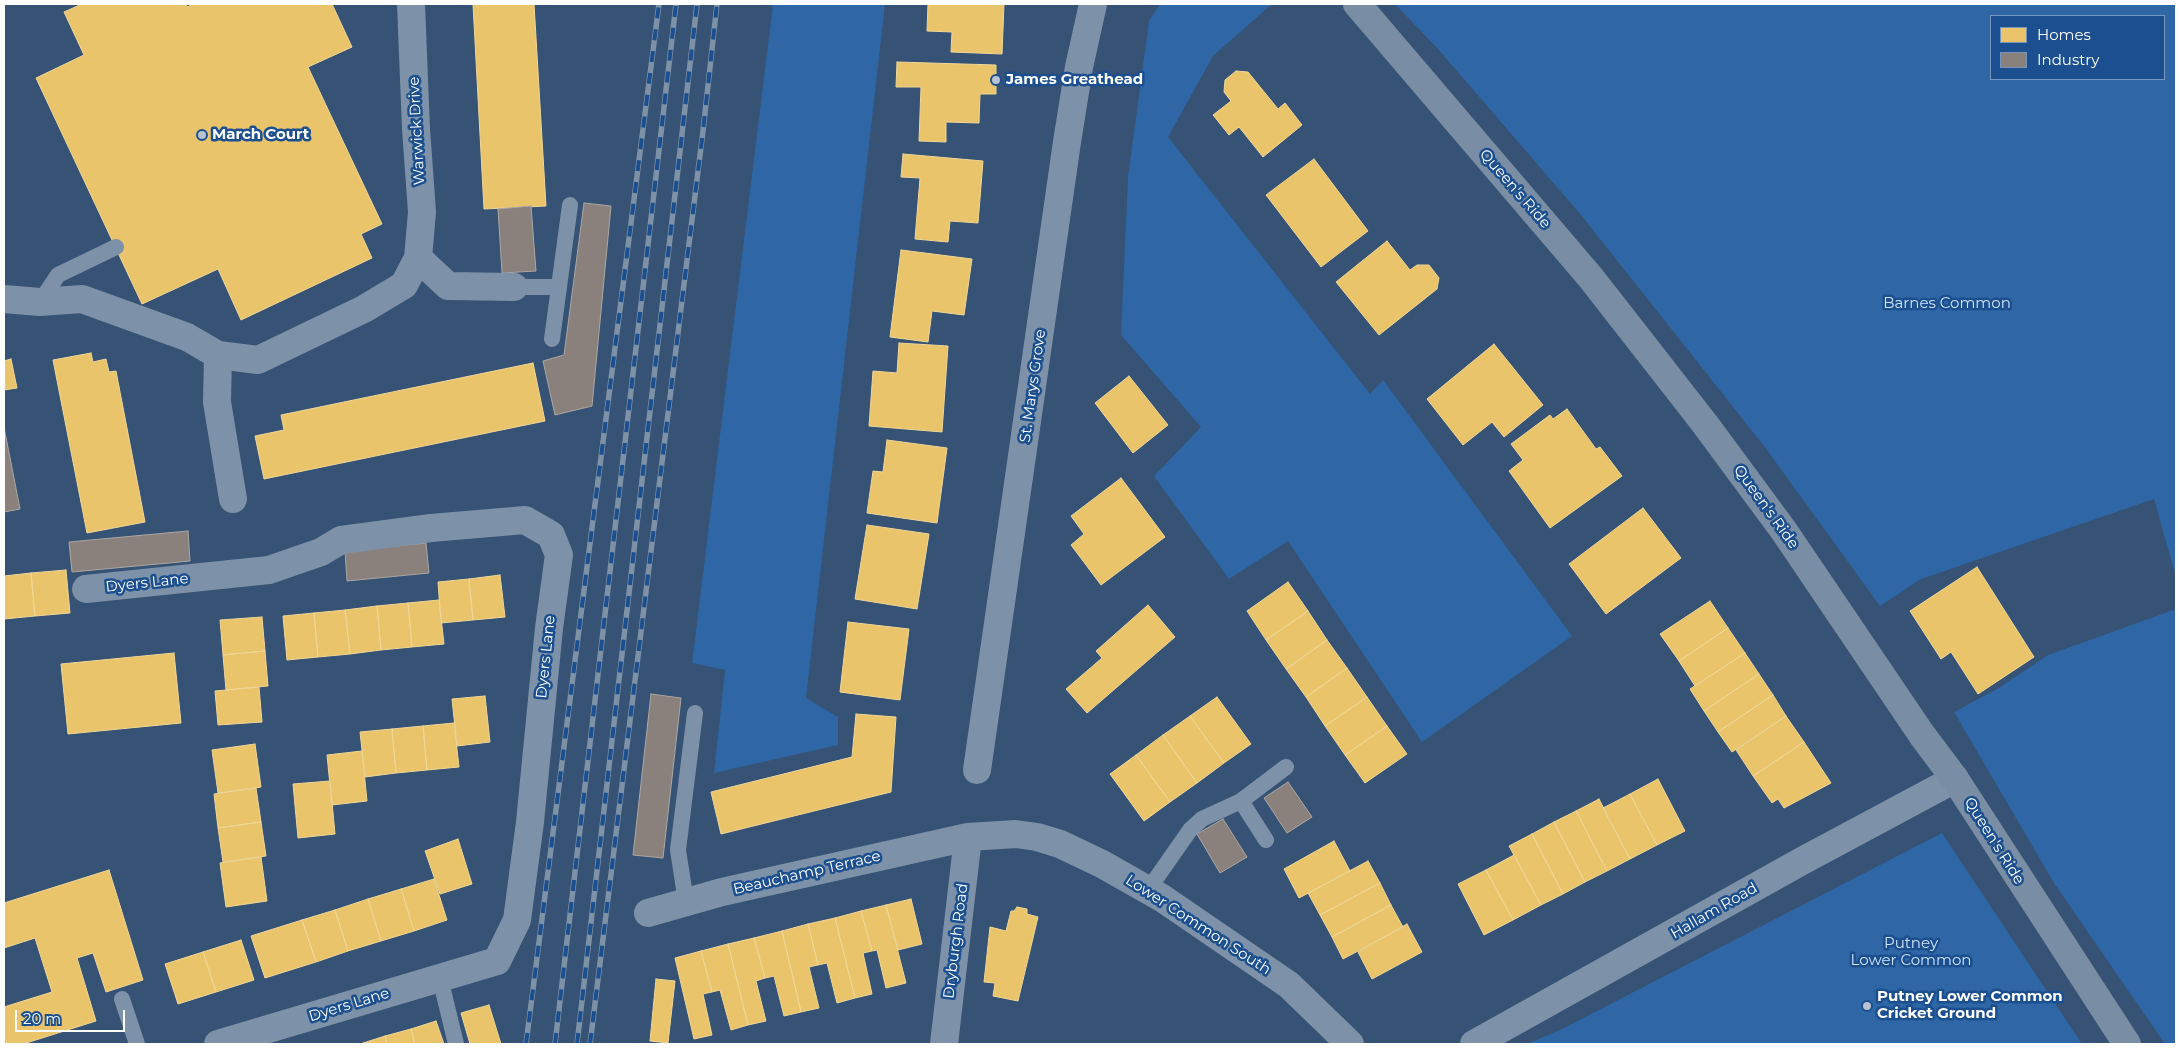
<!DOCTYPE html>
<html>
<head>
<meta charset="utf-8">
<style>
  body { margin:0 }
  #map { position:relative; width:2180px; height:1048px; overflow:hidden; background:#365274; font-family:Montserrat,sans-serif }
  canvas { display:block }
  .frame { position:absolute; inset:0; border:5px solid #fff; pointer-events:none }
  .legend { position:absolute; left:1990px; top:15px; width:175px; height:65px; box-sizing:border-box; background:#1b4f8f; border:1px solid #7695bc; margin:0; padding:6px 9px; list-style:none; font-size:15px; color:#fff }
  .legend li { display:flex; align-items:center; gap:10px; height:25px }
  .legend b { width:25px; border:1px solid #7695bc }
  .scale { position:absolute; left:15px; top:1010px; width:110px; height:22px; box-sizing:border-box; border:2px solid #fff; border-top:0; padding-left:6px; font-size:15px; line-height:18px; white-space:nowrap; color:#fff; -webkit-text-stroke:4px #1b4f8f; paint-order:stroke }
</style>
</head>
<body>
<div id="map">
<canvas width="2180" height="1048"></canvas>
<div class="frame"></div>
<ul class="legend">
<li><b style="height:14px;background:#e9c46a"></b>Homes</li>
<li><b style="height:14px;background:#8a817c"></b>Industry</li>
</ul>
<div class="scale">20 m</div>
</div>
<script>
const g = document.querySelector('canvas').getContext('2d');
g.lineJoin = 'round';
function paint(path, color) {
  g.fillStyle = color;
  g.fill(path, 'evenodd');
}
function toPath(rows) {
  const path = new Path2D();
  for (const r of rows) {
    path.moveTo(r[0], r[1]);
    for (let i = 2; i < r.length; i += 2) path.lineTo(r[i], r[i + 1]);
  }
  return path;
}
function trace(path, color, width, dash) {
  g.strokeStyle = color;
  g.lineWidth = width;
  g.lineCap = dash ? 'butt' : 'round';
  g.setLineDash(dash || []);
  g.stroke(path);
}
function write(font, color, halo, rows, align = 'center') {
  g.font = font + ' Montserrat,sans-serif';
  g.lineWidth = 5;
  g.setLineDash([]);
  g.textBaseline = 'middle';
  g.strokeStyle = halo;
  g.fillStyle = color;
  for (const [text, x, y, turn = 0] of rows) {
    g.save();
    g.translate(x, y);
    g.rotate((+turn || 0) * Math.PI / 180);
    g.textAlign = isNaN(turn) ? turn : align;
    if (halo) g.strokeText(text, 0, 0);
    g.fillText(text, 0, 0);
    g.restore();
  }
}
paint(toPath([
  [773,4,885,4,806,698,838,717,838,745,714,773,725,670,692,663],
  [1160,4,1272,4,1213,56,1168,137,1370,394,1383,380,1572,636,1422,742,1288,541,1229,579,1154,476,1201,427,1121,335,1128,177,1149,21],
  [1395,4,2176,4,2176,577,2154,499,1921,579,1880,606,1764,446,1581,215,1438,49],
  [1991,16,2164,16,2164,79,1991,79],
  [2176,609,2176,1044,2165,1044,2054,883,1954,712,1997,689,2048,655],
  [1942,833,2082,1044,1527,1044,1560,1030]
]), '#2f66a5');
const homes = toPath([
  [82,4,186,4,187,7,193,4,332,4,352,47,308,67,382,224,361,234,372,258,241,320,218,269,142,304,36,78,84,55,64,12,82,4],
  [473,4,534,4,546,206,484,209,473,4],
  [928,4,1004,4,1002,54,951,52,952,32,927,31,928,4],
  [897,62,996,65,996,94,980,94,979,123,946,122,946,142,919,141,921,87,896,87,897,62],
  [1236,71,1248,72,1278,109,1285,103,1302,125,1263,157,1239,127,1229,135,1213,115,1231,101,1224,92,1225,80,1236,71],
  [903,154,983,161,978,223,950,221,948,242,915,239,920,178,901,177,903,154],
  [1314,159,1368,231,1321,267,1266,195,1314,159],
  [1387,241,1410,270,1417,265,1429,265,1439,278,1437,289,1379,335,1336,282,1387,241],
  [901,250,972,259,964,315,932,311,928,342,890,337,901,250],
  [899,343,948,346,942,432,869,426,873,371,897,373,899,343],
  [1494,344,1543,405,1504,437,1492,422,1463,445,1427,399,1494,344],
  [91,353,93,362,106,359,109,372,116,371,145,522,87,533,53,360,91,353],
  [11,359,17,388,4,390,4,361,11,359],
  [533,363,545,421,264,479,255,436,284,430,281,415,533,363],
  [1129,376,1168,425,1133,453,1095,403,1129,376],
  [1567,409,1596,449,1600,447,1622,476,1550,528,1509,471,1523,460,1511,444,1550,415,1553,419,1567,409],
  [887,440,947,448,937,523,867,513,873,471,883,472,887,440],
  [1121,478,1165,537,1101,585,1071,545,1084,534,1071,516,1121,478],
  [1643,508,1681,558,1606,614,1569,564,1643,508],
  [867,525,929,534,917,609,855,599,867,525],
  [1977,567,2034,657,1978,694,1951,652,1941,659,1910,611,1977,567],
  [66,570,70,613,35,616,31,573,66,570],
  [31,573,35,616,4,619,4,576,31,573],
  [500,575,505,617,473,620,469,579,500,575],
  [469,579,473,620,441,623,438,582,469,579],
  [1288,582,1308,611,1266,640,1247,611,1288,582],
  [439,600,444,644,412,647,408,603,439,600],
  [1710,601,1728,628,1679,661,1660,634,1710,601],
  [408,603,412,647,381,650,377,606,408,603],
  [1148,605,1175,637,1087,713,1066,689,1102,658,1096,651,1148,605],
  [377,606,381,650,350,654,345,610,377,606],
  [345,610,350,654,318,657,314,613,345,610],
  [1308,611,1327,640,1286,669,1266,640,1308,611],
  [314,613,318,657,287,660,283,616,314,613],
  [262,617,265,651,223,655,220,620,262,617],
  [848,622,909,629,900,700,840,692,848,622],
  [1728,628,1745,653,1695,686,1679,661,1728,628],
  [1327,640,1347,668,1306,697,1286,669,1327,640],
  [265,651,268,686,226,690,223,655,265,651],
  [174,653,181,723,68,734,61,664,174,653],
  [1745,653,1759,674,1704,711,1690,689,1745,653],
  [1347,668,1367,697,1325,726,1306,697,1347,668],
  [1759,674,1773,695,1718,732,1704,711,1759,674],
  [259,687,262,722,218,725,215,691,259,687],
  [1773,695,1786,716,1732,752,1718,732,1773,695],
  [485,696,490,742,457,746,452,699,485,696],
  [1217,697,1251,744,1224,763,1190,716,1217,697],
  [1367,697,1387,726,1345,755,1325,726,1367,697],
  [856,714,896,717,891,792,721,834,711,792,852,757,856,714],
  [1190,716,1224,763,1197,783,1163,735,1190,716],
  [1786,716,1804,742,1753,776,1736,750,1786,716],
  [454,723,459,767,427,770,423,726,454,723],
  [423,726,427,770,396,773,392,729,423,726],
  [1387,726,1407,754,1365,783,1345,755,1387,726],
  [392,729,396,773,365,777,360,732,392,729],
  [1163,735,1197,783,1170,802,1136,755,1163,735],
  [1804,742,1831,783,1784,808,1778,799,1772,803,1753,776,1804,742],
  [255,744,261,787,218,793,212,750,255,744],
  [362,751,367,801,332,805,327,755,362,751],
  [1136,755,1170,802,1144,821,1110,774,1136,755],
  [1658,779,1685,831,1657,845,1630,794,1658,779],
  [330,781,335,834,298,838,293,784,330,781],
  [256,788,261,822,218,828,214,794,256,788],
  [1630,794,1657,845,1630,859,1603,808,1630,794],
  [1599,799,1630,859,1607,871,1576,811,1599,799],
  [1576,811,1607,871,1585,882,1554,822,1576,811],
  [261,822,266,856,223,862,218,828,261,822],
  [1554,822,1585,882,1563,894,1532,834,1554,822],
  [1532,834,1563,894,1541,905,1509,846,1532,834],
  [458,839,472,884,440,894,425,851,458,839],
  [1334,841,1350,871,1299,898,1284,869,1334,841],
  [1514,855,1541,905,1513,920,1486,870,1514,855],
  [261,857,267,901,226,907,220,863,261,857],
  [1368,861,1380,883,1320,915,1308,893,1368,861],
  [109,870,143,980,106,992,93,953,77,958,96,1021,23,1044,4,1044,4,1007,52,992,35,938,4,948,4,903,109,870],
  [1486,870,1513,920,1484,935,1458,884,1486,870],
  [434,879,447,920,414,931,401,889,434,879],
  [1380,883,1391,905,1332,937,1320,915,1380,883],
  [401,889,414,931,381,941,368,899,401,889],
  [368,899,381,941,348,951,335,910,368,899],
  [911,899,922,944,898,950,886,905,911,899],
  [886,905,906,983,886,988,877,950,872,951,861,911,886,905],
  [1391,905,1403,927,1343,959,1332,937,1391,905],
  [1017,907,1027,909,1027,914,1038,917,1018,1001,993,996,995,983,984,982,990,927,1006,931,1011,911,1014,911,1017,907],
  [335,910,348,951,316,962,302,920,335,910],
  [861,911,872,951,863,953,872,994,855,998,835,918,861,911],
  [835,918,855,998,837,1003,827,963,818,965,808,924,835,918],
  [302,920,316,962,265,978,251,936,302,920],
  [808,924,818,965,809,967,819,1008,801,1012,782,931,808,924],
  [1407,924,1422,952,1372,979,1358,952,1407,924],
  [782,931,801,1012,784,1016,774,976,765,978,754,938,782,931],
  [754,938,765,978,756,981,766,1021,748,1025,728,944,754,938],
  [241,940,254,980,216,992,203,952,241,940],
  [728,944,748,1025,731,1030,720,990,712,992,701,951,728,944],
  [701,951,712,992,703,994,712,1035,694,1039,675,958,701,951],
  [203,952,216,992,178,1004,165,964,203,952],
  [656,979,675,981,668,1043,650,1041,656,979],
  [489,1005,501,1044,470,1044,461,1013,489,1005],
  [436,1021,444,1044,415,1044,411,1029,436,1021],
  [411,1029,415,1044,387,1044,385,1036,411,1029],
  [385,1036,387,1044,360,1044,385,1036]
]);
paint(homes, '#e9c46a');
trace(homes, '#f0d697', 1);
const industry = toPath([
  [584,203,611,206,592,406,555,415,543,361,564,355,584,203],
  [531,206,536,271,502,273,498,209,531,206],
  [4,427,20,509,4,512,4,427],
  [188,531,190,561,72,572,69,542,188,531],
  [426,543,429,573,347,581,345,551,426,543],
  [651,694,681,698,663,858,633,855,651,694],
  [1288,782,1312,817,1287,833,1264,798,1288,782],
  [1223,819,1247,857,1220,873,1197,834,1223,819]
]);
paint(industry, '#8a817c');
trace(industry, '#ada7a3', 1);
trace(toPath([
  [514,287,558,287],
  [40,302,58,275,116,247],
  [552,339,570,205],
  [1241,801,1266,840],
  [1148,890,1190,830,1202,819,1241,801,1286,767],
  [686,902,678,850,695,713],
  [440,978,456,1044],
  [122,999,137,1044]
]), '#7d92a8', 16);
trace(toPath([
  [411,4,416,129,422,212,418,258],
  [4,299,40,302,82,299,187,337,218,355,258,360,364,309,404,285,418,258,448,286,514,287],
  [218,355,217,402,233,499],
  [86,589,269,570,321,552,341,540,431,528,525,520,551,535,559,555,549,628,530,822,517,920,497,961,218,1044],
  [977,770,1067,142,1079,67,1093,4],
  [648,913,722,892,968,837,1016,834,1037,837,1060,844,1102,864,1162,898,1289,985,1350,1044],
  [944,1044,968,837],
  [1474,1044,1802,861,1955,779]
]), '#7d92a8', 28);
trace(toPath([
  [1357,4,1591,278,1705,424,1784,531,1922,735,1955,779,2127,1044]
]), '#798da4', 28);
const rail = toPath([
  [526,1044,659,4],
  [555,1044,676,4],
  [577,1044,697,4],
  [590,1044,703,131,717,4]
]);
trace(rail, '#7e92a7', 5.5);
trace(rail, '#1b4f8f', 4, [11]);
for (const [x, y, r, color] of [
  [996,80,5,"#b9c2ce"],
  [202,135,5,"#b9c2ce"],
  [1867,1006,5,"#b9c2ce"]
]) {
  const dot = new Path2D();
  dot.arc(x, y, r, 0, 2 * Math.PI);
  g.fillStyle = color;
  g.fill(dot);
  trace(dot, '#1b4f8f', 2);
}
write('bold 15px', '#fff', '#1b4f8f', [
  ["James Greathead",1006,80],
  ["March Court",212,135],
  ["Putney Lower Common",1877,997],
  ["Cricket Ground",1877,1014]
], 'left');
write('15px', '#fff', '#1b4f8f', [
  ["Warwick Drive",417,131,-93],
  ["Queen's Ride",1515,189,49],
  ["St. Marys Grove",1033,386,-82],
  ["Queen's Ride",1766,507,54],
  ["Dyers Lane",147,583,-6],
  ["Dyers Lane",546,657,-84],
  ["Queen's Ride",1994,841,58],
  ["Beauchamp Terrace",807,873,-13],
  ["Hallam Road",1714,911,-30],
  ["Lower Common South",1198,925,33],
  ["Dryburgh Road",956,941,-83],
  ["Dyers Lane",349,1005,-17]
]);
write('15px', '#cfe3fa', '#1b4f8f', [
  ["Barnes Common",1947,304],
  ["Putney",1911,944],
  ["Lower Common",1911,961]
]);
</script>
</body>
</html>
